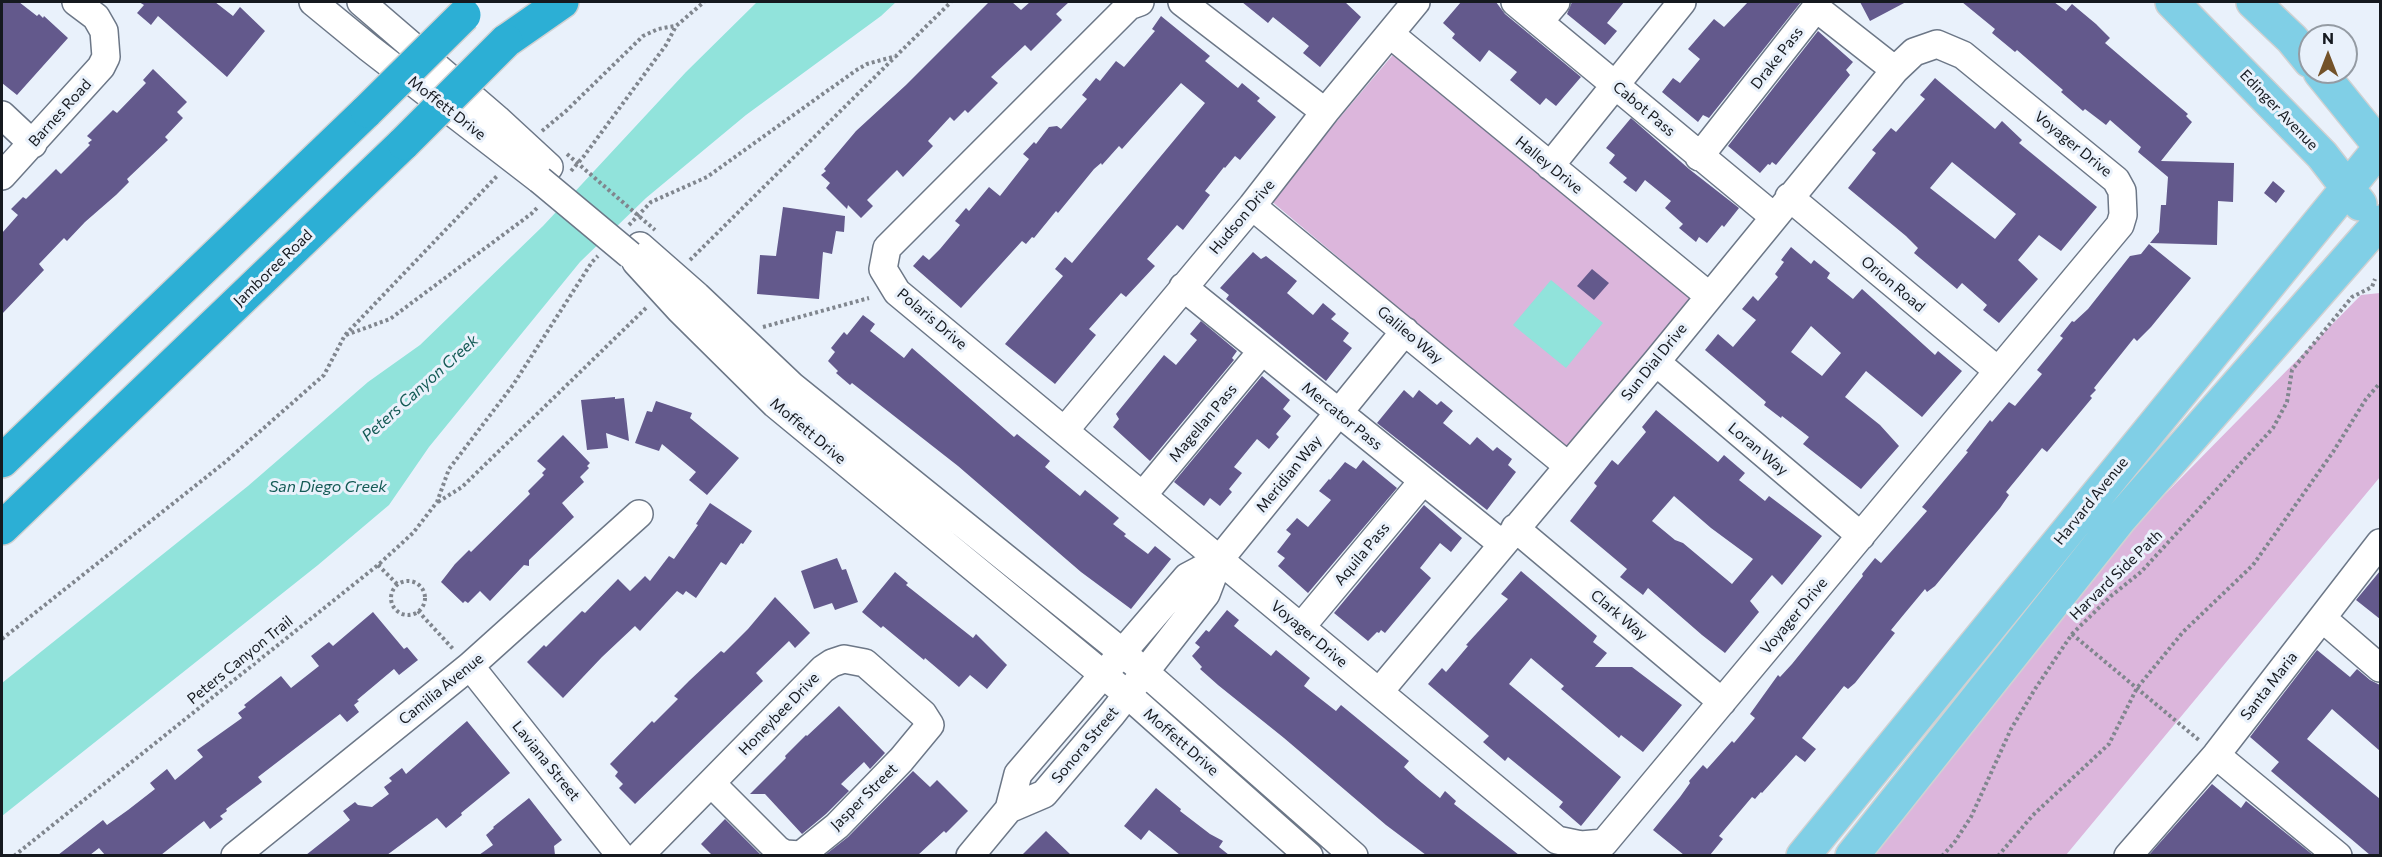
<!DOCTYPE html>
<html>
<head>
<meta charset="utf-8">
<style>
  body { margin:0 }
  #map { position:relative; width:2382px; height:857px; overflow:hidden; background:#e9f1fb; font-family:Commissioner,sans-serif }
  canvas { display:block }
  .frame { position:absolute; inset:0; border:3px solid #15191f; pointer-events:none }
  .north { position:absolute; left:2298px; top:24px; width:60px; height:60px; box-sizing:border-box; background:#e9f1fb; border:2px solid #949ba3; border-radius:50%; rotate:0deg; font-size:16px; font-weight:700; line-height:24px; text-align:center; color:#15191f }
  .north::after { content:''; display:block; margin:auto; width:21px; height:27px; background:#735229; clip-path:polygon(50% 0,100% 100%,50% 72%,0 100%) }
</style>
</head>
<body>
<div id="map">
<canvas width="2382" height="857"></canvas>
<div class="frame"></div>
<div class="north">N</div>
</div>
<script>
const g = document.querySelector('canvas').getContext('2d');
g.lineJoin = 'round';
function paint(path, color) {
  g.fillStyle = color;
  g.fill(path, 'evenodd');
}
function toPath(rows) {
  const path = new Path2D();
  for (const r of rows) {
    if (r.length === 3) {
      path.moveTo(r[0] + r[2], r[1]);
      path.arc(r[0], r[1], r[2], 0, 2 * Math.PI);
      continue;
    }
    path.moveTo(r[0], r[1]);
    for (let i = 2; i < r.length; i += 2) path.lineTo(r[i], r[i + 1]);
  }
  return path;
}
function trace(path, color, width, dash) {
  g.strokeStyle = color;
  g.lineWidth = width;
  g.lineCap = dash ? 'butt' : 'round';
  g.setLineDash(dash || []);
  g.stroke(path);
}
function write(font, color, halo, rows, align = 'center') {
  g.font = font + ' Commissioner,sans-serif';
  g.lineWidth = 6;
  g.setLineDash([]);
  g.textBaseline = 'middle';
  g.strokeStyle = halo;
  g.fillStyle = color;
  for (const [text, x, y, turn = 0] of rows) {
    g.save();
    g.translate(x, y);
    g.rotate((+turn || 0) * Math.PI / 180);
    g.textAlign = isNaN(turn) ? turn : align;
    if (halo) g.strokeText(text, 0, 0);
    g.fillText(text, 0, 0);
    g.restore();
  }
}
paint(toPath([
  [1397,50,1692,298,1565,448,1270,200],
  [2380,293,2380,477,2066,855,1865,856,2124,536,2361,295]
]), '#dcb6dc');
paint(toPath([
  [757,2,896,2,881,16,746,115,646,198,580,262,429,447,389,505,318,565,2,816,2,683,248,486,368,382,420,345,543,226,686,72],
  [1551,280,1603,323,1566,368,1513,325]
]), '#91e3db');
paint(toPath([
  [2,2,19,2,37,16,39,14,43,18,44,16,68,38,17,95,2,83],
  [139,2,215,2,233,16,240,7,265,31,227,77,158,16,151,25,137,13,144,5],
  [989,2,1012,2,1021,10,1030,2,1069,2,1056,14,1062,20,1031,51,1025,45,991,77,998,83,968,113,965,110,954,121,950,117,928,141,933,146,903,177,897,170,867,200,873,206,861,218,848,205,847,209,826,188,830,183,821,175,826,171,824,169,856,131,906,85],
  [1242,2,1345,2,1361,17,1320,67,1303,53,1309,46,1273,17,1268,23],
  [1461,2,1496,2,1505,14,1581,77,1556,106,1546,98,1540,105,1510,80,1517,72,1489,50,1480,62,1452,38,1455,34,1443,23],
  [1572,2,1624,2,1607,23,1617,31,1605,45,1567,14],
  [1748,2,1801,2,1709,118,1703,115,1698,122,1662,92,1673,78,1680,83,1700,59,1688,49,1714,19,1724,27],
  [1860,2,1906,2,1870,21],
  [1962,2,2054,2,2066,11,2072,4,2096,24,2110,38,2105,43,2188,114,2186,116,2192,122,2161,161,2234,163,2233,202,2218,201,2217,245,2150,243,2159,232,2161,205,2166,205,2168,177,2138,152,2141,147,2110,120,2106,125,2085,109,2083,111,2061,92,2063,90,2017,50,2015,52,1992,33,1995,29],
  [1161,16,1210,56,1205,61,1238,88,1242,83,1260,98,1257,101,1276,117,1240,160,1235,156,1225,168,1224,167,1205,191,1210,195,1183,230,1177,225,1147,259,1155,266,1126,297,1121,293,1089,329,1096,335,1055,384,1005,344,1063,276,1055,269,1065,257,1072,263,1205,103,1181,83,1122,149,1119,146,1102,165,1101,163,1094,169,1058,213,1056,211,1034,238,1032,237,1026,244,1022,241,961,308,913,266,923,255,929,260,940,249,960,225,955,221,966,208,969,211,989,187,1000,196,1029,159,1023,154,1034,142,1036,144,1049,127,1057,126,1061,129,1087,99,1082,95,1096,78,1100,81,1116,61,1124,67,1155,31,1152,29],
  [1818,31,1853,62,1846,70,1850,75,1776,165,1772,162,1770,165,1768,164,1760,173,1728,146],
  [153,69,187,102,177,112,183,118,165,137,168,140,127,179,129,182,116,195,85,222,67,241,64,238,39,264,44,270,2,314,2,233,18,215,11,209,23,197,26,199,56,169,61,174,90,145,88,143,92,140,87,136,113,110,117,113,146,83,143,80],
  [1935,78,1995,129,2002,121,2022,140,2019,143,2097,207,2061,251,2039,235,2018,260,2038,279,1999,323,1983,310,1987,305,1962,283,1957,289,1914,253,1918,248,1906,236,1848,188,1876,153,1872,150,1891,128,1896,132,1925,99,1920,95],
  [1952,162,2016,214,1995,239,1930,188],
  [1631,118,1689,169,1739,208,1724,227,1722,225,1707,243,1699,237,1696,242,1679,228,1683,224,1665,208,1671,201,1645,180,1636,192,1623,182,1627,178,1609,163,1615,155,1606,148],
  [2273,181,2285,191,2276,203,2264,193],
  [783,207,845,216,844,232,836,231,832,254,823,252,819,299,757,294,760,255,776,256],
  [2149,244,2191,278,2151,327,2137,341,2134,338,2094,388,2096,390,2090,396,2092,398,2047,452,2042,448,2020,475,2006,492,2009,495,2000,508,1935,586,1927,592,1925,589,1905,613,1891,630,1895,633,1855,683,1848,689,1844,686,1802,738,1816,749,1805,762,1796,755,1762,793,1761,792,1755,799,1752,797,1719,836,1723,839,1710,855,1684,855,1653,830,1680,797,1690,783,1689,781,1703,765,1707,769,1732,741,1734,743,1755,718,1750,714,1778,675,1780,677,1792,664,1863,576,1862,574,1875,558,1881,563,1927,511,1922,507,1968,452,1966,451,1990,420,1992,422,2009,402,2015,406,2042,374,2037,370,2063,338,2060,336,2072,321,2074,322,2088,309,2130,256,2141,254],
  [1791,247,1811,264,1814,260,1830,273,1827,278,1853,299,1862,289,1935,355,1938,351,1962,371,1922,417,1866,371,1845,397,1880,425,1899,446,1861,489,1803,444,1809,437,1782,416,1781,418,1764,405,1766,402,1705,350,1718,334,1733,347,1756,320,1742,309,1753,296,1758,301,1778,277,1775,274,1784,262,1781,260],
  [1811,326,1841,353,1822,376,1791,352],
  [1253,252,1261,259,1266,256,1297,281,1287,293,1313,315,1323,303,1336,314,1331,319,1349,333,1343,341,1352,348,1326,381,1226,299,1229,295,1220,288],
  [1592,269,1609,283,1594,300,1577,286],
  [863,315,875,324,870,331,904,358,912,348,1014,437,1017,434,1050,461,1045,467,1080,496,1085,490,1119,518,1113,524,1126,534,1124,536,1148,554,1155,546,1171,559,1131,609,1081,572,958,466,852,383,850,385,836,373,838,371,828,361,835,352,831,348,844,332,847,335],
  [1201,321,1237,351,1232,358,1234,360,1150,461,1113,427,1119,419,1116,414,1164,355,1176,365,1197,340,1190,334],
  [1262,376,1290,400,1283,409,1291,416,1276,434,1279,437,1269,449,1257,439,1234,467,1242,473,1229,489,1232,492,1220,506,1210,498,1204,506,1174,482],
  [1404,390,1413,398,1419,390,1437,405,1441,401,1453,411,1443,423,1470,445,1477,437,1493,451,1497,447,1512,459,1508,465,1516,472,1487,510,1377,423],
  [615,397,615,399,624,398,629,441,606,433,608,448,587,450,581,400],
  [656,401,692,413,690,418,739,458,707,495,689,480,696,472,662,444,659,451,635,443,647,411,652,412],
  [1656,410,1718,462,1724,455,1745,473,1739,480,1765,501,1769,496,1822,536,1782,585,1772,575,1750,601,1759,612,1725,653,1702,635,1648,588,1643,595,1620,577,1627,569,1570,521,1597,486,1594,483,1612,460,1618,465,1646,432,1642,427],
  [1674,496,1711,528,1753,559,1732,584,1683,543,1675,540,1652,521],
  [563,435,590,463,587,466,589,468,580,477,584,482,562,503,574,517,529,560,529,566,524,565,490,601,480,591,468,603,465,601,463,603,441,582,455,564,469,550,471,552,530,494,528,491,544,475,542,473,546,469,537,461],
  [1363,460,1397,488,1308,593,1278,566,1285,558,1277,552,1291,534,1286,530,1297,518,1308,527,1331,500,1319,491,1329,479,1330,480,1345,462,1356,469],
  [710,503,752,531,743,544,741,543,726,565,721,562,696,598,686,591,683,595,677,591,640,631,635,626,602,657,563,698,527,662,544,645,546,647,582,611,585,613,618,579,630,591,645,576,650,581,669,556,674,559,698,525,696,524],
  [1424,505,1462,538,1451,552,1440,543,1420,568,1431,578,1385,633,1381,630,1379,633,1377,632,1368,641,1334,613],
  [837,558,842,570,846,569,858,602,835,610,832,603,814,609,801,571],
  [1521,571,1597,636,1593,642,1607,653,1595,667,1632,667,1682,705,1643,752,1621,735,1619,738,1561,689,1564,686,1531,658,1509,684,1621,777,1581,826,1559,807,1563,802,1508,757,1505,761,1483,742,1489,736,1428,684,1442,668,1446,672,1468,646,1466,645,1508,599,1501,594],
  [2380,571,2380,619,2356,600],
  [895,572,908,583,906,585,973,638,976,634,1007,665,987,689,970,675,959,687,925,658,924,660,883,626,881,628,862,612],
  [775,597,810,633,795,648,789,641,756,673,763,681,635,804,619,788,623,784,615,776,618,772,610,764,652,721,654,723,678,699,674,696,689,681,721,651,724,653,748,629],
  [1227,610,1239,620,1234,626,1271,656,1276,650,1310,678,1304,686,1336,711,1341,705,1409,761,1404,767,1416,778,1440,798,1445,791,1456,801,1454,804,1519,855,1426,855,1386,825,1284,738,1218,685,1200,669,1202,667,1192,656,1200,647,1195,643,1206,630,1209,632],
  [373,612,404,649,407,647,418,660,399,675,394,669,357,700,359,701,354,705,359,712,347,722,340,714,258,777,262,782,226,809,227,811,220,816,223,819,210,829,204,821,161,855,105,855,99,848,90,855,58,855,103,820,107,825,128,810,155,789,150,783,167,769,175,780,203,757,197,750,242,718,238,713,246,707,244,705,281,676,291,688,319,666,311,656,329,642,333,646],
  [2317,650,2350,677,2357,669,2370,680,2380,685,2380,751,2332,709,2307,739,2380,799,2380,855,2370,855,2271,771,2279,762,2250,737],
  [839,706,885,753,870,769,864,762,841,784,849,791,826,814,802,834,765,794,750,794,786,758,785,756,806,735,807,736],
  [467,721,510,773,461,813,462,815,446,828,437,818,387,855,306,855,350,820,343,811,355,802,358,805,372,807,389,794,384,787,392,781,389,778,402,768,406,774],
  [913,771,930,787,937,780,968,811,946,833,944,831,918,855,825,855,848,837],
  [2212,784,2241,808,2246,801,2313,855,2149,855],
  [1156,788,1181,809,1180,811,1210,834,1223,841,1219,847,1229,855,1180,855,1149,830,1141,840,1124,826],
  [529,798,562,840,554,846,555,855,479,855,493,845,486,835,494,828,493,827],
  [725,819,761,855,712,855,701,844],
  [1046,831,1071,855,1022,855]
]), '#63598c');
const minor = toPath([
  [313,2,369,48,540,180],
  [361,2,497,119,549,167],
  [1140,2,1129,6,887,248,883,269,897,292,1557,840,1581,845,1604,843,2120,225,2123,215,2122,191,2116,180,1963,55,1937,44,1914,52,1895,70,1656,362,1379,692],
  [1182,2,1325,112],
  [1515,2,1773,216],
  [1539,22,1556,2],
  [1390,34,1708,295],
  [2,115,33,144],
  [1699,157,1816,8,1895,70],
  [1550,166,1682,2],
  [2,176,101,67,106,57,104,31,96,17,76,2],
  [1789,197,1997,370],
  [1252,206,1567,465],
  [640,246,697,296,792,386,1122,652,1354,856],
  [636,262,680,310,775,404,1128,695,1309,856],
  [1183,287,1502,544],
  [1656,362,1861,536],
  [1065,430,1252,206,1325,112,1416,2],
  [1143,495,1262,351],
  [1515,528,1722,702],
  [2322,618,2380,543],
  [1301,627,1423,481],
  [470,666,621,856],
  [2216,755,2338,856],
  [1009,809,1044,794,1112,714,1206,594,1219,560,1405,331],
  [235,856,470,666,639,514],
  [639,856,823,669,832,663,844,659,865,663,923,714,930,725,901,760,837,826,801,855,785,854,778,850,711,783],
  [970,856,1009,809,1018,774,1187,577,1219,560],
  [2128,856,2216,755,2322,618,2380,668]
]);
const major = toPath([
  [2172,2,2322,155,2360,204],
  [2253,2,2292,39,2310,61],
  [2320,72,2380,146],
  [1803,856,2380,148],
  [1852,856,2119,520,2380,222]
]);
const highway = toPath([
  [506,41,562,2],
  [2,461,367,111],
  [2,528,404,143]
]);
trace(minor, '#6c7787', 30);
trace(major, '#d0d1d2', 36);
trace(highway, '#d0d1d2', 36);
trace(toPath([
  [542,131,566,111,643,36,658,29,675,26],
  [571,171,584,156,666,45,676,26,704,2],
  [629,225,651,202,707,177,855,71,867,64,896,56,951,2],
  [690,260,895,57],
  [763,327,869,298],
  [346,335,390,319,531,214,538,207],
  [438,502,462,487,647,307],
  [378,565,397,584],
  [408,598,17],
  [418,611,454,650],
  [2072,634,2200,741],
  [2,639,224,463,324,375,345,335,498,175],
  [14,856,378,565,413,533,437,502,449,469,513,385,592,262,598,256],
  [1942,856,1954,843,1971,817,2011,729,2035,689,2072,634,2111,596,2141,572,2273,428,2287,402,2292,370,2352,297,2372,287,2375,279],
  [1998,856,2033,815,2109,744,2137,688,2183,632,2253,565,2333,452,2366,399,2380,383]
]), '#80868e', 4, [3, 3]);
trace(minor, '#fff', 27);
trace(major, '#80cfe6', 33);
trace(highway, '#2cafd5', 33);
const minorBridge = toPath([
  [540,180,630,255]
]);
const highwayBridge = toPath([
  [367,111,464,15],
  [404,143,506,41]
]);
trace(minorBridge, '#6c7787', 30, []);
trace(highwayBridge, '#d0d1d2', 36, []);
trace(toPath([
  [567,154,655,230]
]), '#80868e', 4, [3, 3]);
trace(minorBridge, '#fff', 27);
trace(highwayBridge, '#2cafd5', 33);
write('15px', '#15191f', '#e9f1fb', [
  ["Drake Pass",1777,58,-52],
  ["Moffett Drive",447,108,38],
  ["Cabot Pass",1644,109,40],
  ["Edinger Avenue",2279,110,46],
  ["Barnes Road",60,113,-48],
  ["Voyager Drive",2073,144,39],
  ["Halley Drive",1549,165,39],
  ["Hudson Drive",1242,217,-50],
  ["Jamboree Road",273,268,-44],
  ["Orion Road",1893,284,40],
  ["Polaris Drive",932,319,40],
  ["Galileo Way",1410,335,40],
  ["Sun Dial Drive",1654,362,-51],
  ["Mercator Pass",1342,416,39],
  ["Magellan Pass",1203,423,-50],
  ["Moffett Drive",808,431,40],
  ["Loran Way",1758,449,40],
  ["Meridian Way",1289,474,-51],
  ["Harvard Avenue",2091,501,-51],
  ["Aquila Pass",1362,554,-50],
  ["Harvard Side Path",2116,575,-44],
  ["Clark Way",1619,615,40],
  ["Voyager Drive",1794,616,-50],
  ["Voyager Drive",1309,634,40],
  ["Peters Canyon Trail",240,660,-39],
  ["Santa Maria",2269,686,-52],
  ["Camilia Avenue",441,689,-39],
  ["Honeybee Drive",779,714,-46],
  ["Moffett Drive",1181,742,41],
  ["Sonora Street",1085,745,-50],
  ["Laviana Street",546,761,51],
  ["Jasper Street",864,797,-45]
]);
write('italic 16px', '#155b56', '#e9f1fb', [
  ["Peters Canyon Creek",420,388,-42],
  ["San Diego Creek",328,487]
]);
</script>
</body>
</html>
